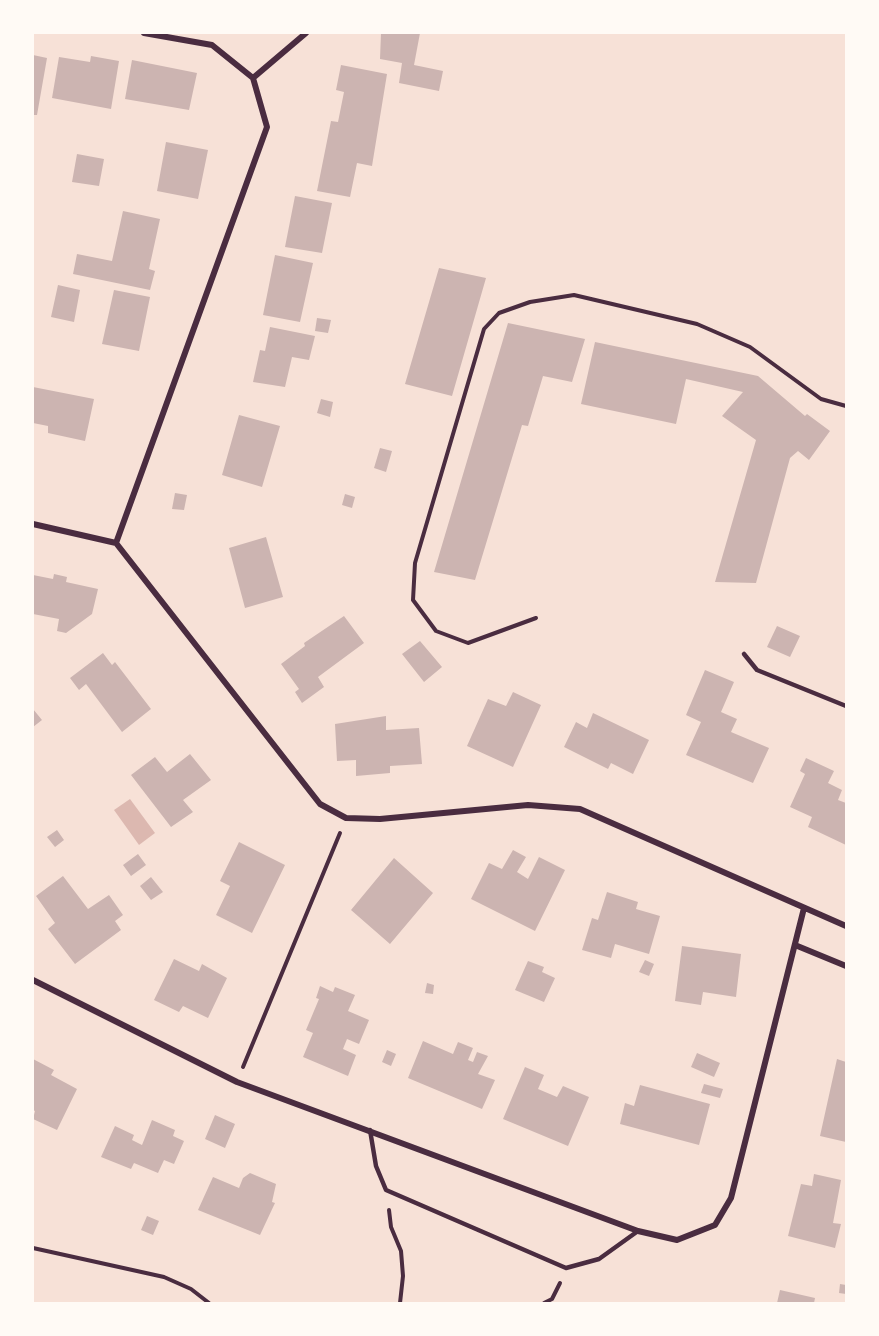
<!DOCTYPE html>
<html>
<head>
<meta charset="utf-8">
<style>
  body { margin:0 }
  #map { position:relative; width:879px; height:1336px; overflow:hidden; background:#f7e1d7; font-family:Montserrat,sans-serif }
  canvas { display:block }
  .frame { position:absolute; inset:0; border:34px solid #fffaf5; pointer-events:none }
</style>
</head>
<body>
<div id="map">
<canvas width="879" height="1336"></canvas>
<div class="frame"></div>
</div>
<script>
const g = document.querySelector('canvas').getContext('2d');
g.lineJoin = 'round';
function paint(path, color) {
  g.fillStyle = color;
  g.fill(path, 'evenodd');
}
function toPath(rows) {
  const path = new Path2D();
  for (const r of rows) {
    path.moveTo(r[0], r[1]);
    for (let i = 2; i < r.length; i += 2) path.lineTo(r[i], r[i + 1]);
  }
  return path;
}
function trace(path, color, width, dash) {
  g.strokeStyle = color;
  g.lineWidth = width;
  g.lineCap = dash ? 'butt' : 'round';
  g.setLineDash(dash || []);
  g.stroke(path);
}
paint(toPath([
  [130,799,155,833,139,845,114,810]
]), '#dcb8b0');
paint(toPath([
  [381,33,420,33,414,65,443,71,439,91,399,83,402,63,380,59],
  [33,55,47,58,37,115,33,115],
  [91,56,119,61,111,109,52,98,59,57,90,62],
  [132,60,197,73,189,110,125,99],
  [341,65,387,74,372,166,357,163,350,197,317,191,331,121,338,122,344,92,336,90],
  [166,142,208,150,198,199,157,191],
  [77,154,104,159,99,186,72,182],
  [295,196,332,203,322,253,285,247],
  [123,211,160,219,149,269,155,271,150,290,73,274,77,254,112,261],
  [275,255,313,263,300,322,263,315],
  [439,268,486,278,452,396,405,384],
  [58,285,80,290,74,322,51,317],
  [114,290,150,297,139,351,102,344],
  [317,318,331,320,328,333,315,331],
  [508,323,585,339,572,382,543,376,528,426,522,425,475,580,434,572],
  [270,327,315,336,309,360,292,357,285,387,253,382,260,350,265,351],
  [595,342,758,376,805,416,807,414,830,431,809,460,798,451,790,458,756,583,715,582,756,440,722,416,743,392,686,379,676,424,581,404],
  [33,387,94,399,85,441,48,433,48,426,33,423],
  [321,399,333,402,330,417,317,413],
  [239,415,280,426,262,487,222,475],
  [380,448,392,451,386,472,374,468],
  [175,493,187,495,184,510,172,509],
  [345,494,355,497,352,508,342,505],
  [266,537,283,597,245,608,229,548],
  [54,574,67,577,66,582,98,589,92,614,66,633,57,631,59,619,33,614,33,575,53,579],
  [344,616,364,643,318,677,324,687,302,703,295,692,299,689,281,664,305,646,304,643],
  [777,626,800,636,790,657,767,647],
  [420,641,442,667,424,682,402,654],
  [103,653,112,665,115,662,151,709,122,732,86,684,79,690,70,678],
  [705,670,734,682,721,712,737,719,731,732,769,748,753,783,686,755,701,722,686,715],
  [513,692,541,705,513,767,467,746,488,699,506,706],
  [33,709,42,720,33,727],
  [593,713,649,740,633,774,611,763,608,769,564,747,576,722,587,728],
  [386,716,386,730,419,728,422,764,390,766,390,773,356,776,356,760,337,761,335,724],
  [190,754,211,780,183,800,193,812,171,827,131,775,155,757,167,772],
  [806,758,834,771,828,783,842,790,838,800,846,803,846,845,808,827,812,817,790,807,805,774,800,771],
  [57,830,64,840,55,847,47,837],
  [239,842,285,865,252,933,216,915,230,886,220,881],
  [513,850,526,857,517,872,528,879,539,857,565,870,535,931,471,899,489,863,502,869],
  [138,854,146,865,131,876,123,865],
  [394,858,433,893,390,944,351,910],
  [63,876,88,909,109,895,123,915,115,921,121,930,75,964,48,929,55,923,36,896],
  [151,877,163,892,151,900,140,886],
  [607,892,638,902,636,909,660,916,649,954,615,944,611,958,582,950,592,918,598,920],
  [682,946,741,954,736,997,703,992,701,1005,675,1001],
  [174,959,199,971,202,964,227,978,208,1018,183,1006,179,1012,154,1000],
  [645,960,654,964,649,976,639,972],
  [528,961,544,967,542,972,555,978,544,1002,515,990],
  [427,983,434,985,433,994,425,993],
  [320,986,333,992,335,987,355,995,348,1011,369,1020,359,1044,347,1039,343,1049,356,1055,348,1076,303,1057,313,1033,306,1030,319,999,316,998],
  [423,1041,453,1054,458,1042,473,1048,468,1060,473,1062,477,1052,488,1056,478,1074,495,1080,482,1109,408,1078],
  [387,1050,396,1054,391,1066,382,1062],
  [697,1053,720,1063,714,1077,691,1067],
  [33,1059,54,1070,51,1075,77,1089,57,1130,33,1119,35,1111,33,1110],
  [837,1059,846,1062,846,1142,820,1136],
  [525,1067,544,1075,538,1089,557,1097,563,1086,589,1097,568,1146,503,1119],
  [704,1084,723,1089,720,1098,701,1093],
  [640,1085,710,1104,699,1145,620,1124,625,1103,634,1106],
  [215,1115,235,1124,225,1148,205,1139],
  [152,1120,175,1130,173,1136,184,1141,174,1164,164,1160,158,1173,134,1163,131,1169,101,1157,115,1126,134,1135,132,1140,142,1145],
  [250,1173,276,1184,272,1202,275,1203,260,1235,198,1210,213,1177,239,1188,243,1178],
  [814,1174,841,1180,833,1223,841,1224,835,1248,788,1236,801,1184,812,1186],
  [147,1216,159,1221,153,1235,141,1230],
  [840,1284,846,1285,846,1294,839,1293],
  [780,1290,815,1298,814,1303,777,1303]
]), '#ccb4b1');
trace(toPath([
  [536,618,468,643,436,631,413,600,415,563,484,329,499,313,530,302,574,295,697,324,750,347,821,399,846,406],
  [243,1067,340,833],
  [389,1210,391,1227,401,1251,403,1276,400,1303],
  [33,1248,164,1277,191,1289,209,1303],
  [544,1303,552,1299,560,1283]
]), '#4a2c40', 4);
trace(toPath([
  [744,654,757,670,846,706],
  [370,1130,376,1166,386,1190,566,1268,599,1259,638,1231]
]), '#4a2c40', 4.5);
trace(toPath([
  [253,78,306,33],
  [33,524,116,543,320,804,346,818,380,819,528,805,580,809,846,926],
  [116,543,267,127,253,78,212,45,144,33],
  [795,945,846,966],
  [33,980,237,1082,638,1231,677,1240,715,1225,731,1198,804,908]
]), '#4a2c40', 6);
</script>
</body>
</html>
